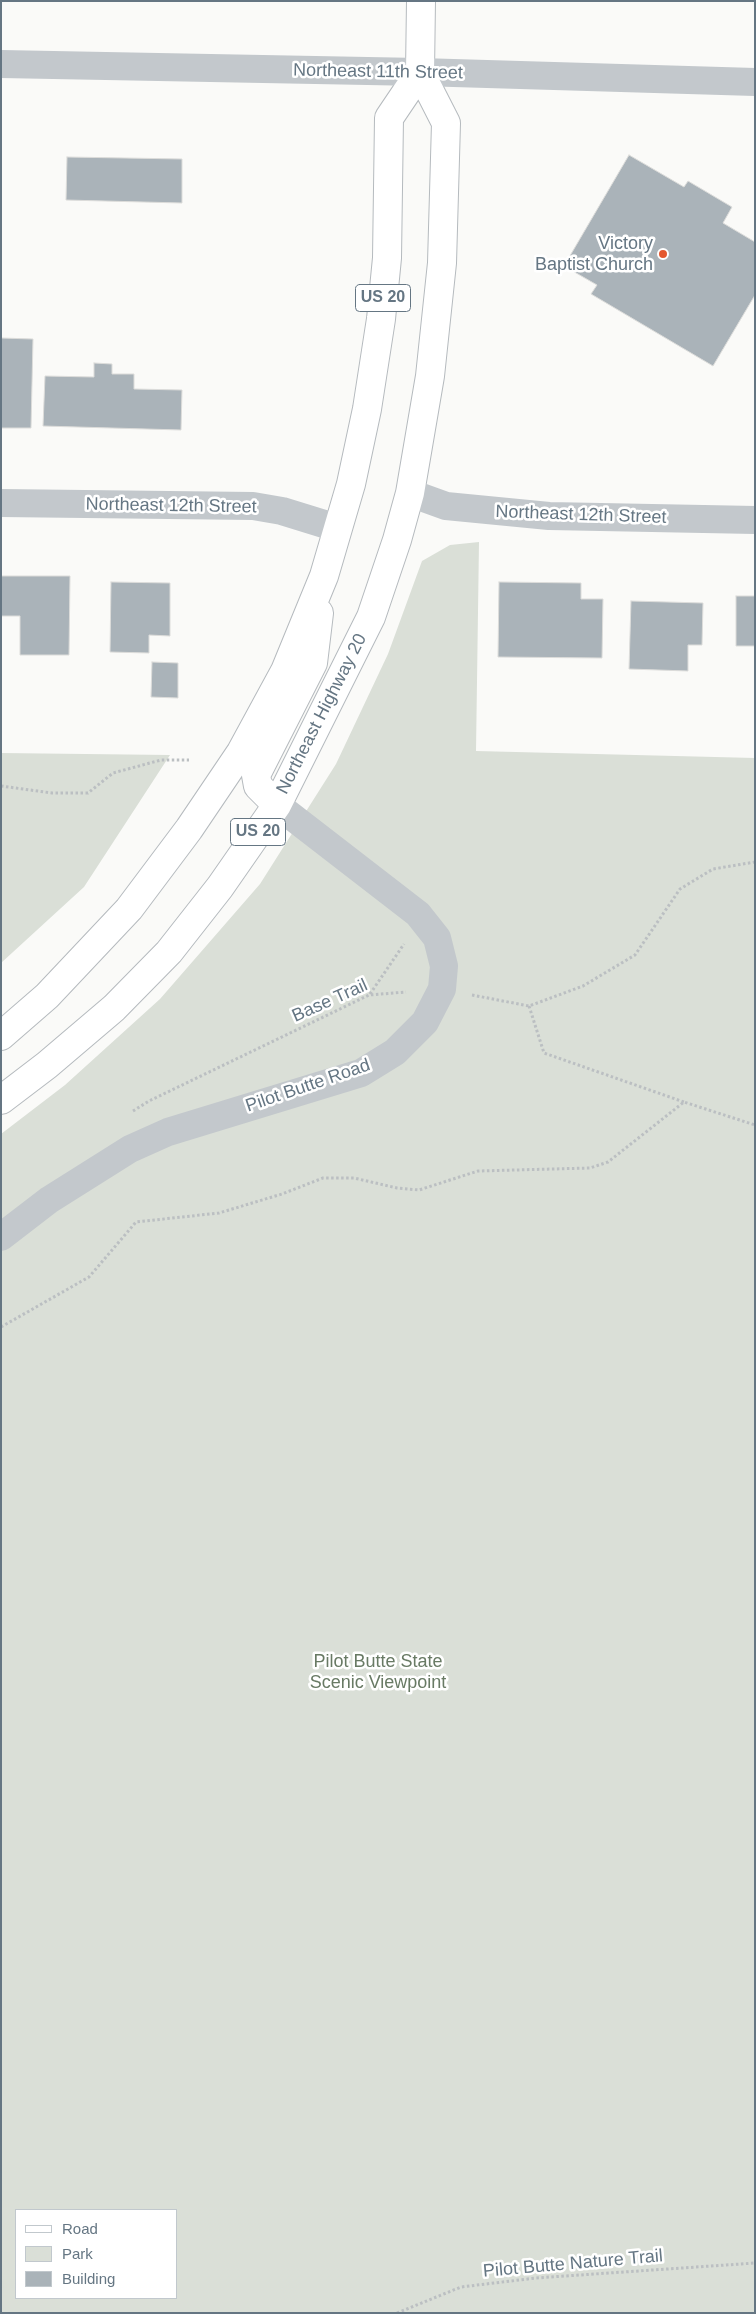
<!DOCTYPE html>
<html>
<head>
<meta charset="utf-8">
<style>
  body { margin:0 }
  #map { position:relative; width:756px; height:2314px; overflow:hidden; background:#fafaf8; font-family:Arial,sans-serif }
  canvas { display:block }
  .frame { position:absolute; inset:0; border:2px solid #657683; pointer-events:none }
  .legend { position:absolute; left:15px; top:2209px; width:162px; height:90px; box-sizing:border-box; background:#fff; border:1px solid #c1c8cd; margin:0; padding:6px 9px; list-style:none; font-size:15px; color:#657683 }
  .legend li { display:flex; align-items:center; gap:10px; height:25px }
  .legend b { width:25px; border:1px solid #c1c8cd }
</style>
</head>
<body>
<div id="map">
<canvas width="756" height="2314"></canvas>
<div class="frame"></div>
<ul class="legend">
<li><b style="height:6px;background:#fff"></b>Road</li>
<li><b style="height:14px;background:#dadfd7"></b>Park</li>
<li><b style="height:14px;background:#aab3b9"></b>Building</li>
</ul>
</div>
<script>
const g = document.querySelector('canvas').getContext('2d');
g.lineJoin = 'round';
function paint(path, color) {
  g.fillStyle = color;
  g.fill(path, 'evenodd');
}
function toPath(rows) {
  const path = new Path2D();
  for (const r of rows) {
    path.moveTo(r[0], r[1]);
    for (let i = 2; i < r.length; i += 2) path.lineTo(r[i], r[i + 1]);
  }
  return path;
}
function trace(path, color, width, dash) {
  g.strokeStyle = color;
  g.lineWidth = width;
  g.lineCap = dash ? 'butt' : 'round';
  g.setLineDash(dash || []);
  g.stroke(path);
}
function write(font, color, halo, rows, align = 'center') {
  g.font = font + ' Arial,sans-serif';
  g.lineWidth = 5;
  g.setLineDash([]);
  g.textBaseline = 'middle';
  g.strokeStyle = halo;
  g.fillStyle = color;
  for (const [text, x, y, turn = 0] of rows) {
    g.save();
    g.translate(x, y);
    g.rotate((+turn || 0) * Math.PI / 180);
    g.textAlign = isNaN(turn) ? turn : align;
    if (halo) g.strokeText(text, 0, 0);
    g.fillText(text, 0, 0);
    g.restore();
  }
}
paint(toPath([
  [479,542,476,751,755,758,755,2313,1,2313,1,1134,65,1085,160,999,260,884,336,764,388,654,422,561,450,545],
  [16,2210,176,2210,176,2298,16,2298],
  [1,753,170,755,84,887,1,963]
]), '#dadfd7');
const building = toPath([
  [629,155,684,187,688,181,732,207,723,223,755,242,755,295,713,366,591,294,597,285,564,266,629,155],
  [67,157,182,159,182,203,66,200,67,157],
  [1,338,33,339,31,428,1,428,1,338],
  [94,363,112,364,112,374,134,374,134,389,182,390,181,430,43,426,45,376,94,377,94,363],
  [1,576,70,576,69,655,20,655,20,616,1,616,1,576],
  [111,582,170,583,170,636,149,635,149,653,110,652,111,582],
  [499,582,581,583,581,599,603,599,602,658,498,657,499,582],
  [736,596,755,596,755,646,736,646,736,596],
  [631,601,703,603,702,645,688,645,688,671,629,669,631,601],
  [152,662,178,663,178,698,151,697,152,662]
]);
paint(building, '#aab3b9');
trace(building, '#dcdcda', 1);
const major = toPath([
  [277,805,258,786,256,775,313,663,319,613],
  [1,1036,47,996,129,909,189,829,241,752,285,671,324,576,351,484,367,409,381,319,387,258,389,118,420,72],
  [1,1100,47,1065,114,1008,169,952,220,887,277,805,371,617,397,540,410,493,430,376,442,263,446,123,420,72,421,1]
]);
trace(major, '#b5babe', 30);
trace(toPath([
  [1,786,52,793,88,793,113,773,161,760,189,760],
  [370,994,404,944],
  [472,995,529,1006,583,986,635,955,680,889,713,869,755,862],
  [529,1006,544,1053,684,1102],
  [133,1111,149,1101,369,995,406,992],
  [1,1327,89,1277,136,1222,219,1213,282,1194,323,1178,354,1178,397,1188,419,1190,478,1171,590,1168,608,1162,684,1102,755,1125],
  [397,2313,461,2287,536,2278,755,2263]
]), '#bbbfc2', 3, [2.5, 2.5]);
trace(toPath([
  [1,64,420,72,755,82],
  [410,493,446,506,549,516,755,520],
  [1,503,253,506,282,511,337,528],
  [1,1237,49,1200,130,1149,168,1132,361,1073,395,1052,425,1022,442,989,444,966,437,938,418,914,277,805]
]), '#c3c8cc', 28);
trace(major, '#fff', 28);
for (const [x, y, r, color] of [
  [663,254,5,"#e4572e"]
]) {
  const dot = new Path2D();
  dot.arc(x, y, r, 0, 2 * Math.PI);
  g.fillStyle = color;
  g.fill(dot);
  trace(dot, '#fff', 2);
}
for (const [x, y, w] of [
  [383,298,55],
  [258,832,55]
]) {
  const box = new Path2D();
  box.roundRect(x - w / 2, y - 13.5, w, 27, 4);
  g.fillStyle = '#fff';
  g.fill(box);
  trace(box, '#657683', 1);
}
write('bold 16px', '#657683', null, [
  ["US 20",383,298],
  ["US 20",258,832]
]);
write('18px', '#657683', '#fff', [
  ["Northeast 11th Street",378,72,1],
  ["Northeast 12th Street",171,506,1],
  ["Northeast 12th Street",581,515,2],
  ["Northeast Highway 20",322,714,-63],
  ["Base Trail",330,1001,-24],
  ["Pilot Butte Road",308,1086,-19],
  ["Pilot Butte Nature Trail",573,2264,-5]
]);
write('18px', '#657683', '#fff', [
  ["Victory",653,244],
  ["Baptist Church",653,265]
], 'right');
write('18px', '#687a64', '#fff', [
  ["Pilot Butte State",378,1662],
  ["Scenic Viewpoint",378,1683]
]);
</script>
</body>
</html>
